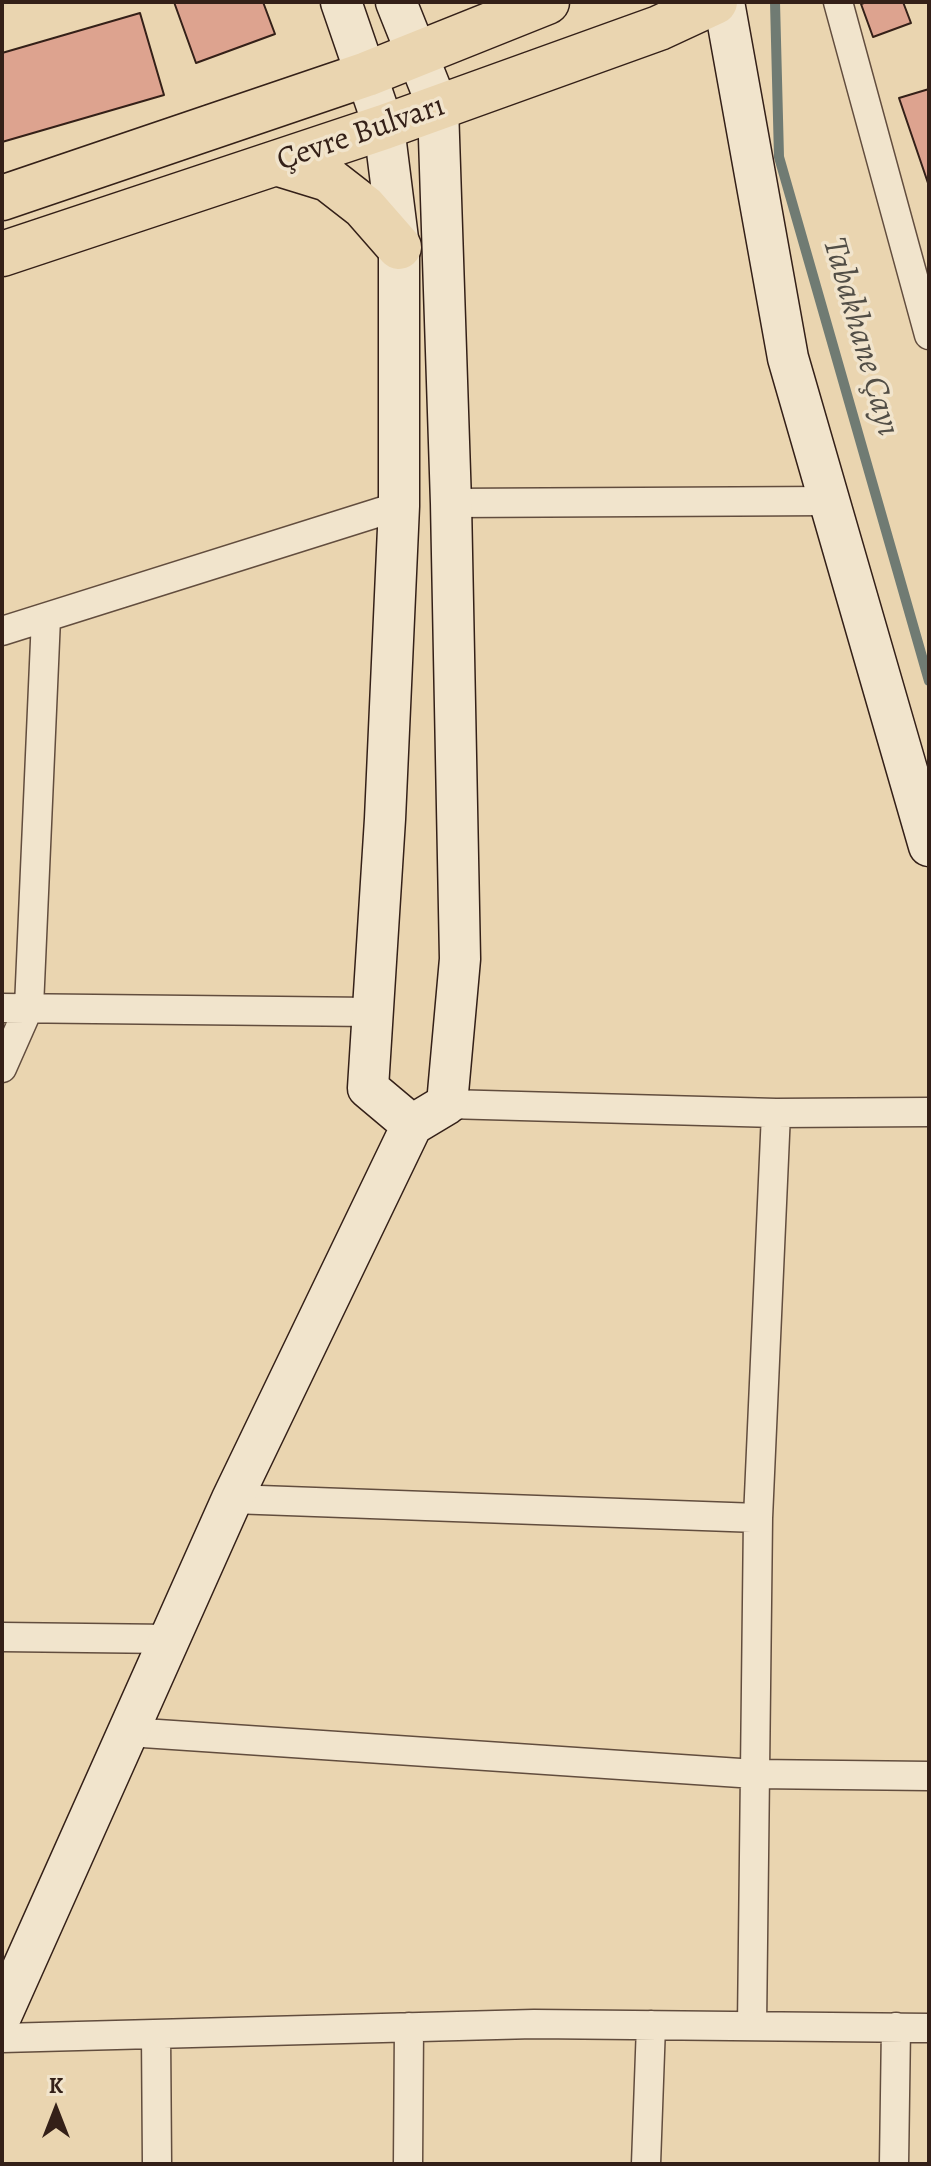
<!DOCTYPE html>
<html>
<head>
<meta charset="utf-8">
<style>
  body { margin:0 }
  #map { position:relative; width:931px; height:2166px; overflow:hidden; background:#ead5b0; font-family:Alegreya,serif }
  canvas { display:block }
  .frame { position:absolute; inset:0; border:4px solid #342018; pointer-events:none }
  .north { position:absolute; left:16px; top:2070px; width:80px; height:80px; -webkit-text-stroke:6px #f1e4cc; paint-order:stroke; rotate:0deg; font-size:22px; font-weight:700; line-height:32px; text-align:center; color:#342018 }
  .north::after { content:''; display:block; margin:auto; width:28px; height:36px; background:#342018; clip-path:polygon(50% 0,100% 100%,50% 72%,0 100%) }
</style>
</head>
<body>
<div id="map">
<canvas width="931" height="2166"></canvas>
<div class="frame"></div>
<div class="north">K</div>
</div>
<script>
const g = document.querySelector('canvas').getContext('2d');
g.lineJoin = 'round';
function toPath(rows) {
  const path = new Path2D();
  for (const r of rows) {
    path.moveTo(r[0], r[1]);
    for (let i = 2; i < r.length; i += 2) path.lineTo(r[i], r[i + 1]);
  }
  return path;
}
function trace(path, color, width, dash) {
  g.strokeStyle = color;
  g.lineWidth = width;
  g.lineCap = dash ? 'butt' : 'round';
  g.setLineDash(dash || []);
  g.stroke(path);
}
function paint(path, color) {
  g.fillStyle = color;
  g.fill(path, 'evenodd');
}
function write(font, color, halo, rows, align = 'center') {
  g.font = font + ' Alegreya,serif';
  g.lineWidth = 7;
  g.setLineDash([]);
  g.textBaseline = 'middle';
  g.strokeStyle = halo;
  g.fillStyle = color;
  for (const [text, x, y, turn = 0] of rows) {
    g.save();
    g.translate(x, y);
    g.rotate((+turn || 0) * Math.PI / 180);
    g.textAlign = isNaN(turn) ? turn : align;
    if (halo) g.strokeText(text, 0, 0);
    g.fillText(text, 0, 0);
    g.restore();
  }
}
trace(toPath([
  [775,2,779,157,929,681]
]), '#707b73', 10);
const building = toPath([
  [174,2,263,2,275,34,196,63,174,2],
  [867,2,903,2,911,23,873,37,861,4,867,2],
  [140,13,164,95,2,142,2,53,140,13],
  [929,89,929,186,899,98,929,89]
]);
paint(building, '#dda38f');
trace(building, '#342018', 2);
const street = toPath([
  [838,2,929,335],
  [451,503,830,501],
  [2,631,399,506],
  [2,1008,371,1012],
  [2,1068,29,1007,46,618],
  [447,1104,776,1113,758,1518,752,2026],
  [776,1113,929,1112],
  [232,1499,758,1518],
  [2,1637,170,1639],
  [128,1732,755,1774,929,1776],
  [156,2034,157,2164],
  [2,2038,534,2024,929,2028],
  [408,2164,409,2027],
  [646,2164,651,2025],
  [894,2164,896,2027]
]);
const secondary = toPath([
  [341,2,384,127,399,247,399,506,385,819,368,1088,412,1125,447,1104,460,959,451,503,438,107,396,2],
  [724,2,788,358,929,846],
  [2,2014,232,1499,412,1125]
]);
const primary = toPath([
  [276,163,328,179,364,207,399,247],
  [2,198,367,74,547,2],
  [2,254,384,127,659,28,715,2]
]);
trace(street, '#624d3e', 31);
trace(secondary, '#342018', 43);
trace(primary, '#342018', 47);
trace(street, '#f1e4cc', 28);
trace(secondary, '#f1e4cc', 40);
trace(primary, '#ead5b0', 44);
write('32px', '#342018', '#f1e4cc', [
  ["Çevre Bulvarı",361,134,-19]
]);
write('italic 34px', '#524e46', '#f1e4cc', [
  ["Tabakhane Çayı",860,337,74]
]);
</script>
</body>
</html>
